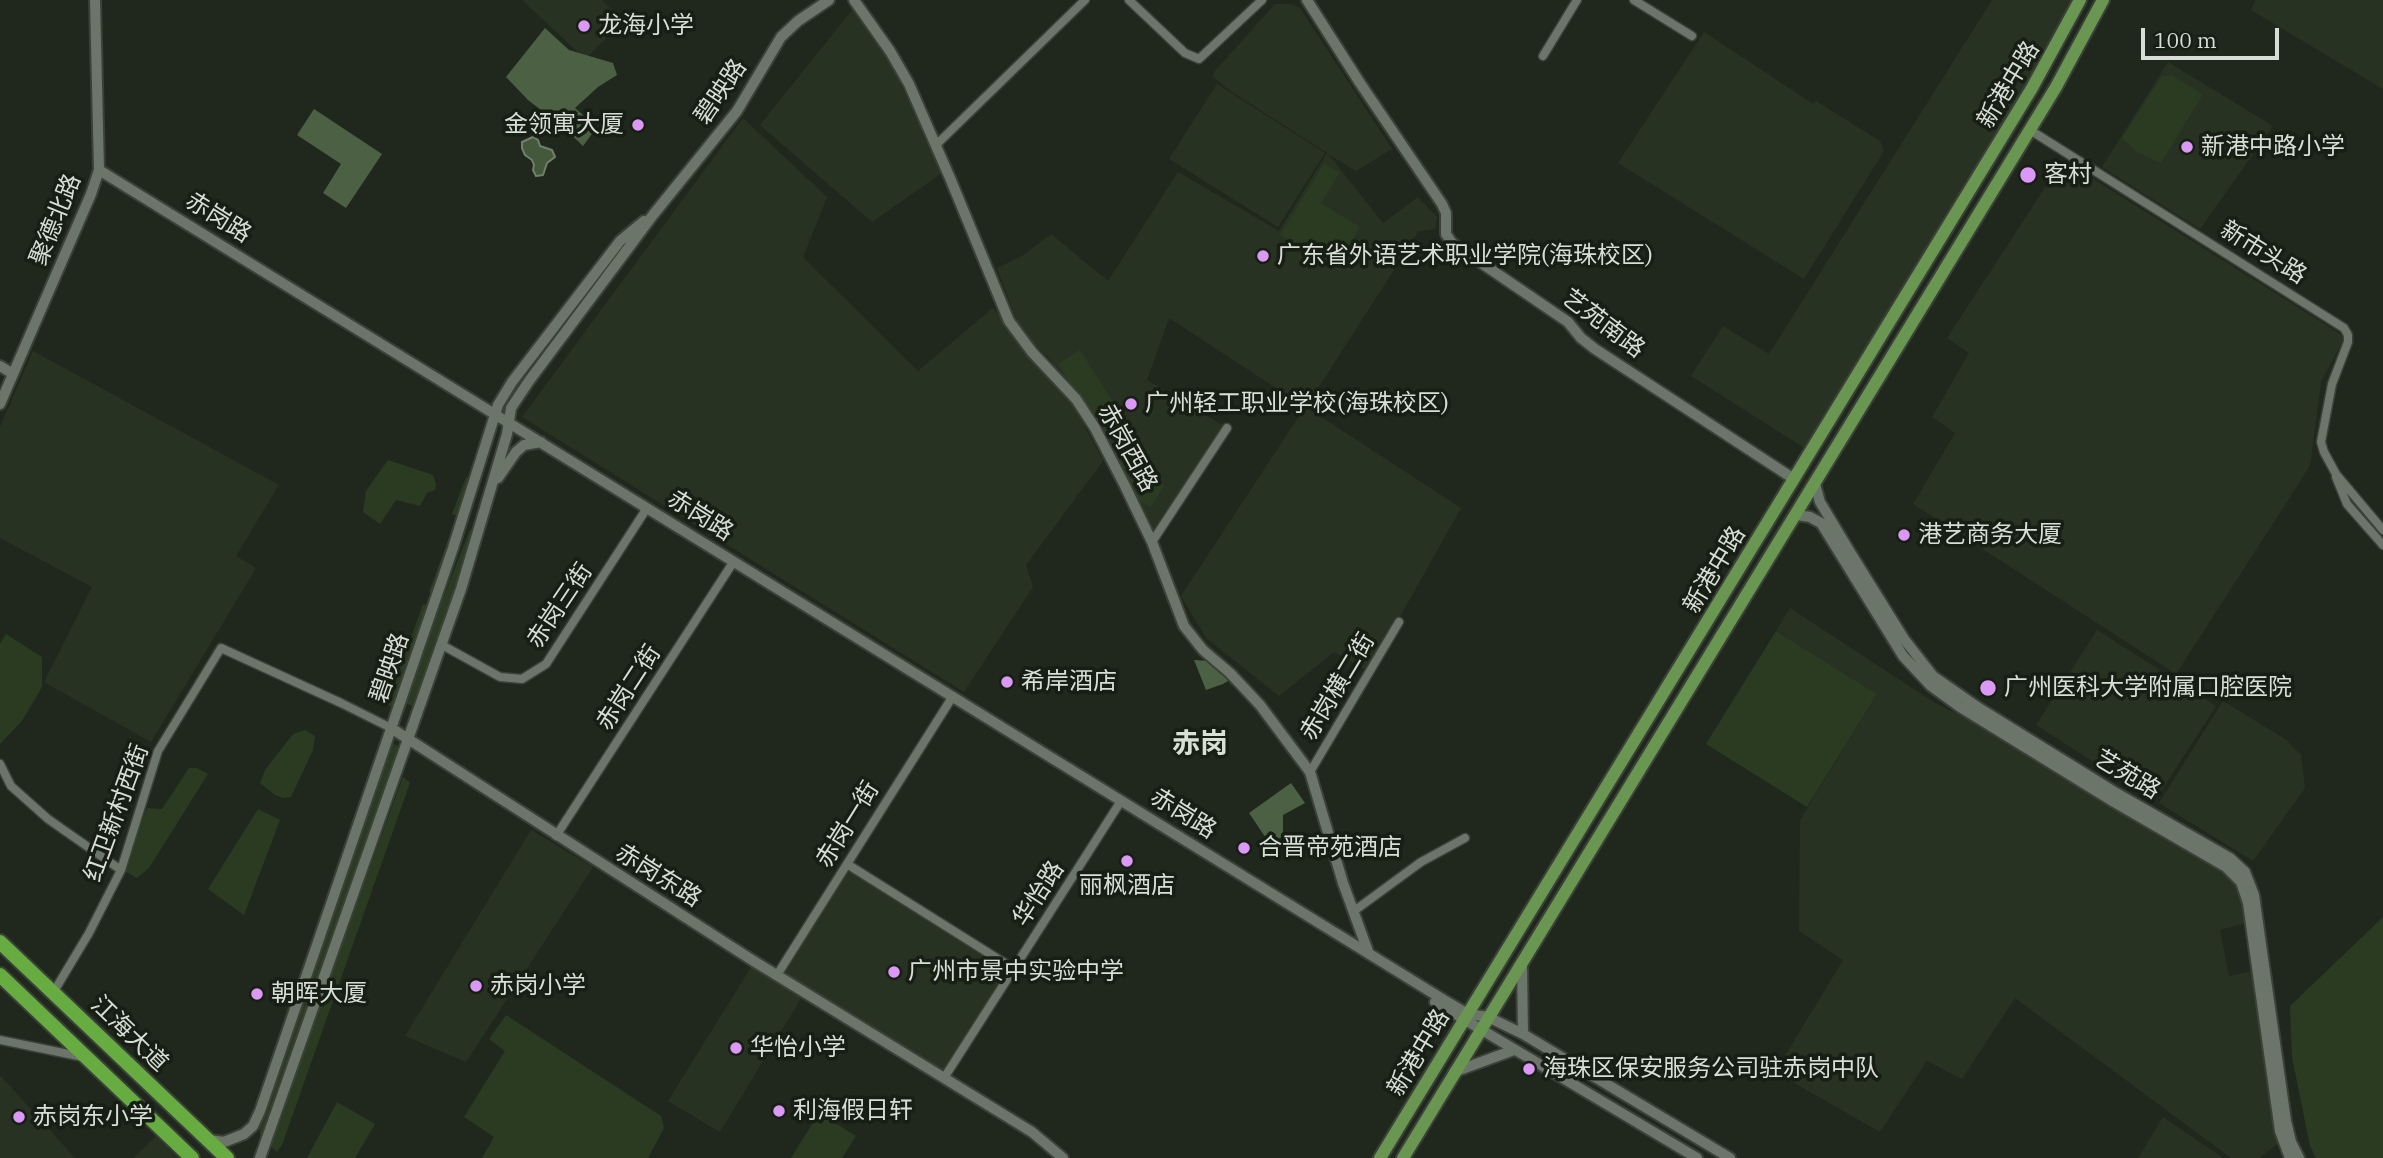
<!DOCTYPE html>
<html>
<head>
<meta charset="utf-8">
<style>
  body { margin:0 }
  #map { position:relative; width:2383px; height:1158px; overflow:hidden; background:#20281d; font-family:"IBM Plex Serif",serif }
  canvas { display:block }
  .scale { position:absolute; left:2141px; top:28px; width:138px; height:32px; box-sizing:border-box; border:4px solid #d8ddd6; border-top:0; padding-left:9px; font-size:21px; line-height:24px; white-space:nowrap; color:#d8ddd6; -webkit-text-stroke:5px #171e14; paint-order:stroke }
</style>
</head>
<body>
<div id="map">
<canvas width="2383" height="1158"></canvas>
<div class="scale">100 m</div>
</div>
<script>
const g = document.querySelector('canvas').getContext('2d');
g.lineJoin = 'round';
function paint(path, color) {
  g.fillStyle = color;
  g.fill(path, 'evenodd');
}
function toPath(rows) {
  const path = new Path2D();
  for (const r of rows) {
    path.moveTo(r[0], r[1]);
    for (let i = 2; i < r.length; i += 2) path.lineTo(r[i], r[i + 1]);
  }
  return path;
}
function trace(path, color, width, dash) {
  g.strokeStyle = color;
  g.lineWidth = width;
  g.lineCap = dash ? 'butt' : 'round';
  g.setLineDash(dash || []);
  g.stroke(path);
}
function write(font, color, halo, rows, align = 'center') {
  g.font = font + ' "IBM Plex Serif","Noto Sans SC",serif';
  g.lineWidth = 7;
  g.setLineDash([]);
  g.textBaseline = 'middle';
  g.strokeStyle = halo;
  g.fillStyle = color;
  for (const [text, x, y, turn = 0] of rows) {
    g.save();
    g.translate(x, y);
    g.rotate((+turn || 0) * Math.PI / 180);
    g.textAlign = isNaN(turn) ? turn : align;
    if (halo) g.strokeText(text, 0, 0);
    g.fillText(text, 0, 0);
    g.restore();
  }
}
paint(toPath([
  [522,0,602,0,623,21,585,59],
  [1992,0,2077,0,2046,58,1806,449,1691,376,1723,326,1769,354],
  [2256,0,2383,0,2383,89,2251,10],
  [1275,4,1291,4,1300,8,1392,149,1356,171,1329,155,1383,223,1418,197,1437,217,1435,229,1419,231,1306,407,1461,508,1369,672,1334,652,1279,696,1206,638,1181,596,1305,407,1169,318,1147,380,1227,428,1154,540,1051,360,1021,332,997,268,1022,256,1051,234,1108,281,1178,172,1279,231,1327,153,1229,90,1213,77,1214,72],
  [853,9,886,52,942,173,872,222,760,125],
  [1704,32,1813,104,1816,101,1880,141,1884,151,1804,279,1618,163],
  [2168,62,2273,126,2200,229,2102,167],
  [1217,84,1325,153,1278,227,1169,159],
  [743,118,827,197,803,257,918,371,993,308,1064,387,1103,461,1026,565,1033,587,964,692,522,417],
  [2063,160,2345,337,2321,382,2310,466,2176,674,1913,504,1955,433,1932,417,1969,353,1947,338],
  [33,351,279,485,236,556,256,568,151,742,44,682,92,587,0,538,0,427],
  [1790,608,1935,703,2000,735,2235,876,2249,922,2220,930,2229,976,2254,971,2280,1142,2259,1158,2231,1158,2015,998,1962,1079,1927,1061,1880,1132,1775,1072,1843,960,1799,931,1800,820,1877,694,1776,631],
  [2097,630,2216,706,2155,801,2036,725],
  [2223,701,2285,739,2301,755,2305,788,2253,861,2159,803],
  [531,830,593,867,466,1062,405,1036],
  [849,869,1008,970,942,1074,780,974],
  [753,964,803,995,720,1132,668,1101],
  [0,1075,75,1158,0,1158],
  [2163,1117,2223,1158,2138,1158],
  [156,1136,178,1158,134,1158]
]), '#283223');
paint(toPath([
  [2171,75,2203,94,2161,163,2137,152,2122,138,2162,76],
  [1324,163,1339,173,1321,203,1360,227,1334,269,1280,235],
  [1080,350,1128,426,1106,440,1058,364],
  [1139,449,1149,469,1131,489,1118,462],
  [388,460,433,475,436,484,435,490,427,493,420,506,396,500,380,524,363,512,366,491],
  [1147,475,1164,485,1151,507,1134,498],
  [466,477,475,480,433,594,429,592,457,516,452,514],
  [470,529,473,542,417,708,403,702],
  [423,604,430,606,396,708,387,705],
  [1776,631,1877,694,1807,807,1706,744],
  [6,634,42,657,42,687,22,721,0,744,0,644],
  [305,730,315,736,313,750,291,797,283,798,275,795,260,783,265,770,293,734],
  [390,743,402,747,261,1146,259,1120],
  [189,768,197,768,208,774,149,868,137,878,126,872,126,859,147,808,162,809],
  [403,777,410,783,282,1145,277,1152,269,1145],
  [258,809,280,820,244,915,208,889],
  [2383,917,2383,1158,2316,1158,2310,1146,2292,1057,2290,1006],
  [506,1015,661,1116,664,1128,648,1158,482,1158,494,1137,464,1117,505,1051,489,1039],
  [337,1102,375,1124,355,1158,307,1158],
  [819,1113,856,1136,842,1158,791,1158]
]), '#2a3b22');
paint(toPath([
  [545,28,569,50,613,63,617,75,598,87,575,108,597,127,583,146,563,127,528,100,506,77],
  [314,109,382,154,346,208,323,193,341,164,297,135],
  [1194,660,1211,661,1231,679,1223,684,1206,690],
  [1291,783,1305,803,1283,815,1283,835,1272,847,1249,813]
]), '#4c6043');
const water = toPath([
  [533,137,538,140,540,146,552,150,555,157,547,163,543,175,536,176,533,170,534,165,532,160,525,155,522,148,522,142,533,137]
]);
paint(water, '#44583c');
trace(water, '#70806a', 2);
const street = toPath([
  [1129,0,1185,53,1199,59,1262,0],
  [1634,0,1692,36],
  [1543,56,1577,0],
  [2030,130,2344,328,2348,335,2348,342,2332,384,2321,442,2324,452,2336,474,2383,530],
  [936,145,1085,0],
  [2336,477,2347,504,2383,545],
  [1152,542,1227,428],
  [442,645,500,677,522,679,546,664,647,508],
  [0,764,11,786,48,819,121,870],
  [1310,772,1399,622],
  [556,836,734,561],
  [847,864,1014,969],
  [1354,911,1421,862,1465,838],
  [777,975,953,696],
  [53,993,89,933,121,870,158,751,221,648,341,703,391,728],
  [0,1040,83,1057],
  [944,1078,1121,801]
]);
const secondary = toPath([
  [854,0,890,51,909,84,950,178,1009,321,1032,352,1076,399,1095,428,1124,484,1152,542,1184,626,1203,650,1230,673,1260,705,1310,772,1343,883,1369,954],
  [1307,0,1360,83,1442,204,1446,213,1446,234,1452,243,1568,322,1581,338,1595,349,1794,479],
  [99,170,1444,1000,1468,1014,1488,1017,1523,1034,1730,1158],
  [0,366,13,374],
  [0,404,91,194,99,170,95,0],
  [498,478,516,452,524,445,541,442],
  [1815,484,1820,502,1850,552,1904,639,1933,676,1979,708,2113,791,2230,858,2245,872,2254,895,2286,1121,2291,1142,2299,1158],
  [1797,515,1810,517,1821,523,1903,656,1931,686,1960,707,2114,802,2226,867,2241,882,2248,903,2280,1131,2290,1158],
  [391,728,752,960,1032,1132,1063,1158],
  [1522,964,1523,1034],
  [1435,1002,1697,1158],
  [1454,1072,1514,1050],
  [209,1140,224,1142,244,1134,253,1126,260,1111,453,548,498,405,512,382,620,241,644,221],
  [260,1158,461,589,507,434,511,408,529,381,653,215,737,111,781,37,798,21,829,0]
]);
const primary = toPath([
  [1380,1158,2032,88,2080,0],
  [1403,1158,2056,87,2103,0]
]);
const highway = toPath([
  [0,942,227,1158],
  [0,975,192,1158]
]);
trace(street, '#3b4139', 11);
trace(secondary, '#3b4139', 14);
trace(primary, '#3b4139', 16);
trace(highway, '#3b4139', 18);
trace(street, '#6c7569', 8);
trace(secondary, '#6c7569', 10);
trace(primary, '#699651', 12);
trace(highway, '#67ac41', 14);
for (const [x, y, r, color] of [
  [584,26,7,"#db99f5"],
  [638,125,7,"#db99f5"],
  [2187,147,7,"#db99f5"],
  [2028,175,9,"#db99f5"],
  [1263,256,7,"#db99f5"],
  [1131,404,7,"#db99f5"],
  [1904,535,7,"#db99f5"],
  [1007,682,7,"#db99f5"],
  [1988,688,9,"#db99f5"],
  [1244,848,7,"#db99f5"],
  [1127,861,7,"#db99f5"],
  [894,972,7,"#db99f5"],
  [476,986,7,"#db99f5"],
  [257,994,7,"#db99f5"],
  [736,1048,7,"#db99f5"],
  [1529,1069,7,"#db99f5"],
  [779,1111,7,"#db99f5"],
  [19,1117,7,"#db99f5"]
]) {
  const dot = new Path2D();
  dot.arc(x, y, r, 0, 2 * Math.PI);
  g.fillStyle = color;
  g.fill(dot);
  trace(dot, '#171e14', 2.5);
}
write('24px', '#d8ddd6', '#171e14', [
  ["龙海小学",598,26],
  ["金领寓大厦",624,125,"right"],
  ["新港中路小学",2201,147],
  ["客村",2044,175],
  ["广东省外语艺术职业学院(海珠校区)",1277,256],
  ["广州轻工职业学校(海珠校区)",1145,404],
  ["港艺商务大厦",1918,535],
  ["希岸酒店",1021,682],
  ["广州医科大学附属口腔医院",2004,688],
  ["合晋帝苑酒店",1258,848],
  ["丽枫酒店",1127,886,"center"],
  ["广州市景中实验中学",908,972],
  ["赤岗小学",490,986],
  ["朝晖大厦",271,994],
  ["华怡小学",750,1048],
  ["海珠区保安服务公司驻赤岗中队",1543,1069],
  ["利海假日轩",793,1111],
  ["赤岗东小学",33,1117]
], 'left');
write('24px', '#d8ddd6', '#171e14', [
  ["新港中路",2009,85,-59],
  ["碧映路",721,92,-56],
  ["赤岗路",218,218,32],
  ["聚德北路",56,220,-68],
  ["新市头路",2263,253,32],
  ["艺苑南路",1603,324,37],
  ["赤岗西路",1127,448,61],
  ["赤岗路",700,516,32],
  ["新港中路",1715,570,-59],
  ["赤岗三街",560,606,-56],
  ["碧映路",390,668,-71],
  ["赤岗横二街",1338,687,-59],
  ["赤岗二街",629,688,-57],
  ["艺苑路",2127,775,31],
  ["红卫新村西街",117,813,-70],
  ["赤岗路",1183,814,32],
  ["赤岗一街",848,825,-58],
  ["赤岗东路",658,876,32],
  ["华怡路",1039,894,-57],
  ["江海大道",129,1034,44],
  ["新港中路",1419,1053,-59]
]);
write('bold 28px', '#d7e1d3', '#171e14', [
  ["赤岗",1200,745]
]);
</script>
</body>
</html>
